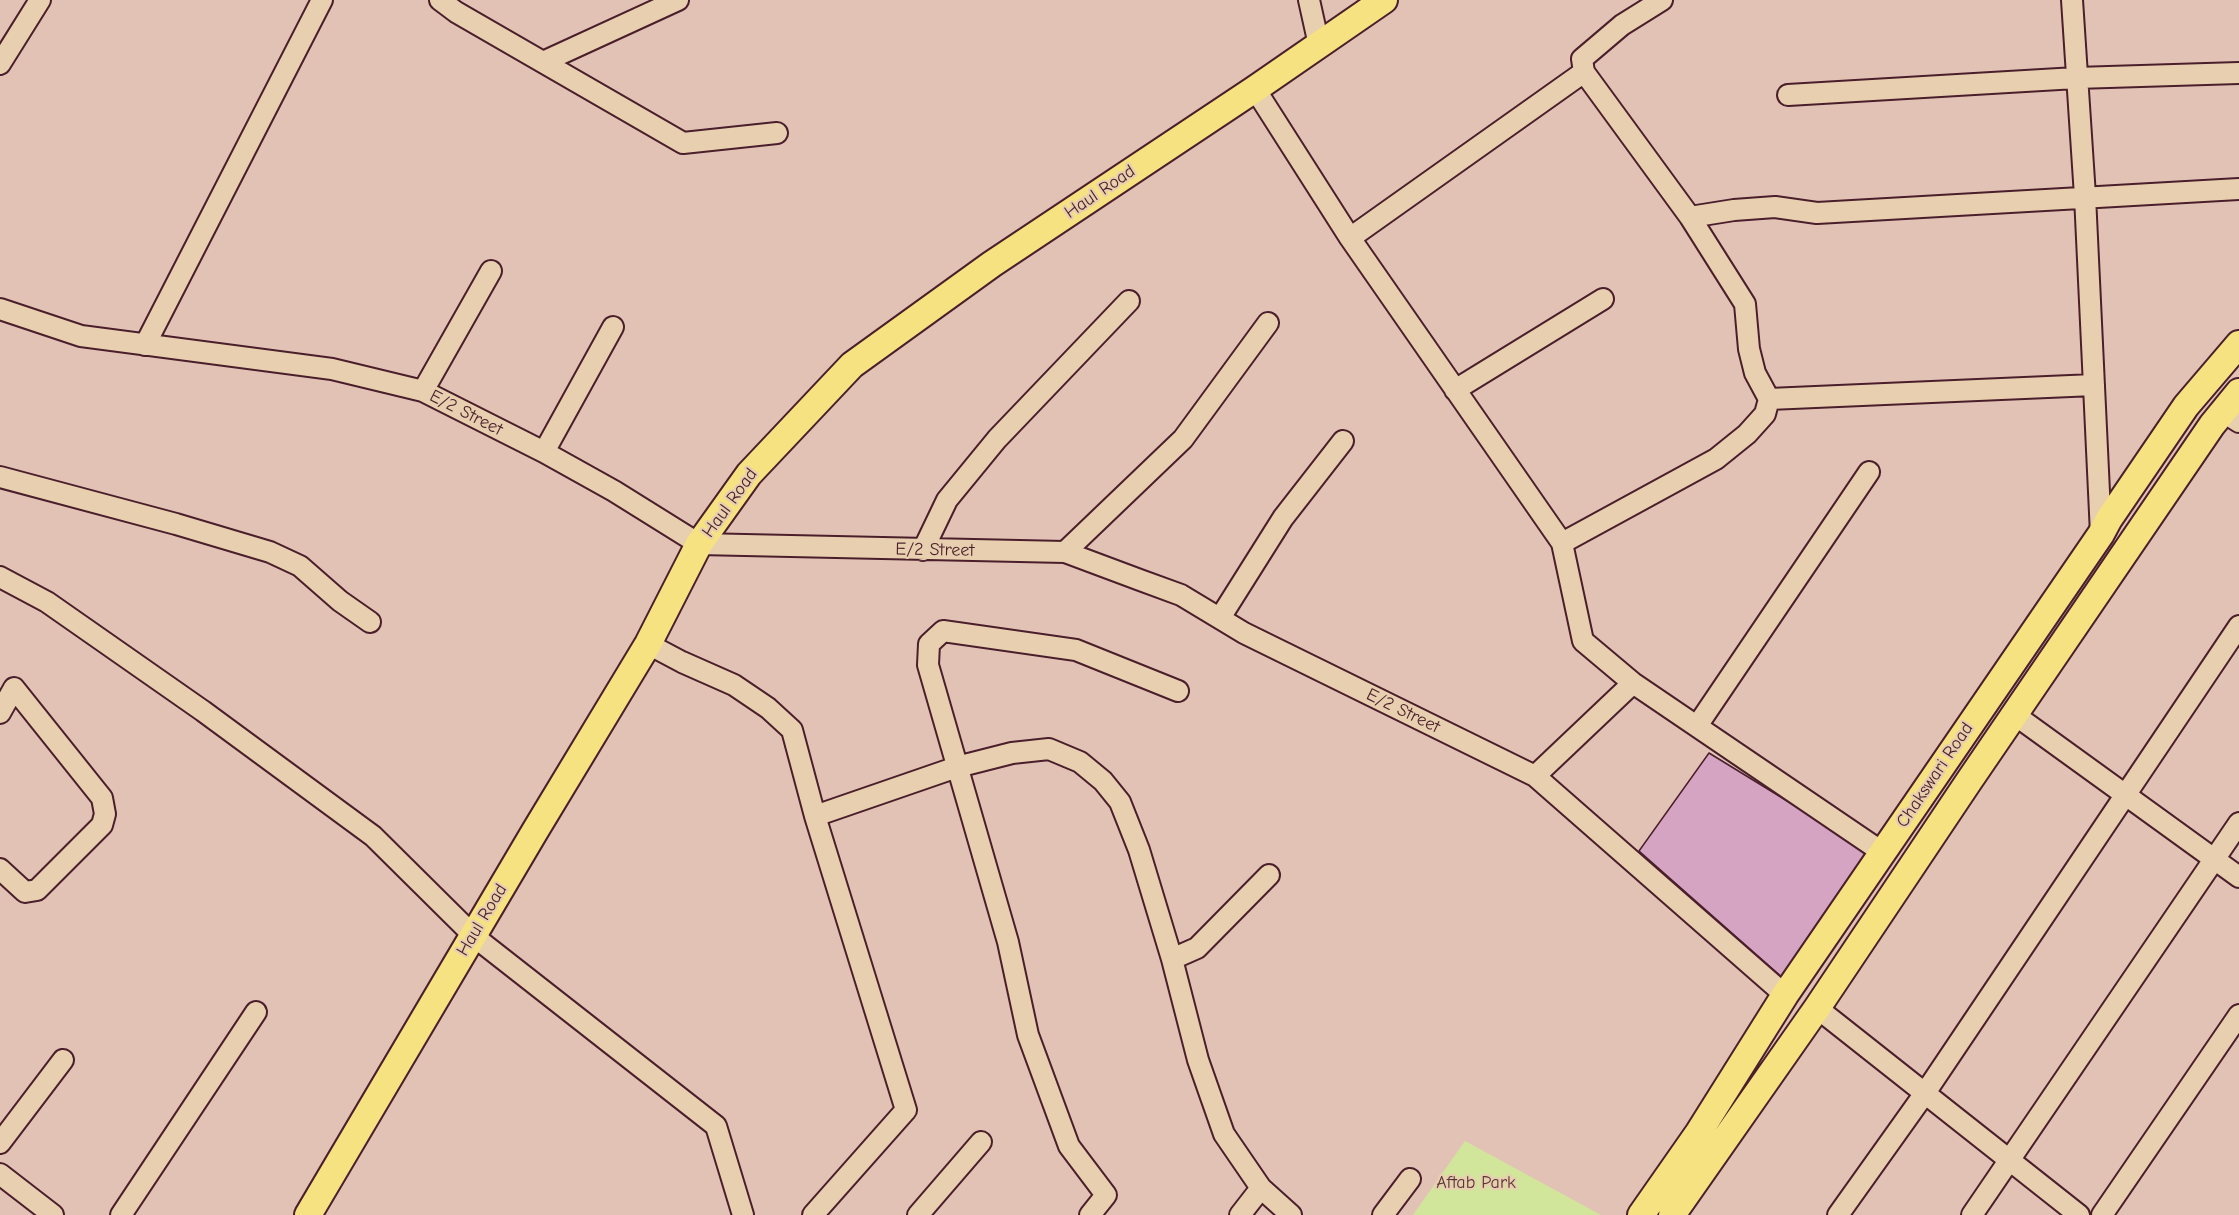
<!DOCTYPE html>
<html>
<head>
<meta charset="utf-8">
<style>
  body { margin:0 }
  canvas { display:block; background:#e2c2b5 }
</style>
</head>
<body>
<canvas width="2239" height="1215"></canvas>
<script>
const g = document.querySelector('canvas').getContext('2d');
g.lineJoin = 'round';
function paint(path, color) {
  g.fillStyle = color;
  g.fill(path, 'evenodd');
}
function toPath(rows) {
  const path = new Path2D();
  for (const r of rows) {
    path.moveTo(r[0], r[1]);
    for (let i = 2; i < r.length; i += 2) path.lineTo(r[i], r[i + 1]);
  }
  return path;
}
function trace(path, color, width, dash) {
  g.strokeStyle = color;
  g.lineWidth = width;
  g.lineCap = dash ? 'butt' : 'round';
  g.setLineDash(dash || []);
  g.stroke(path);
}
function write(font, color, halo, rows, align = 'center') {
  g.font = font + ' "Comic Neue",sans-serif';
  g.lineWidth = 4.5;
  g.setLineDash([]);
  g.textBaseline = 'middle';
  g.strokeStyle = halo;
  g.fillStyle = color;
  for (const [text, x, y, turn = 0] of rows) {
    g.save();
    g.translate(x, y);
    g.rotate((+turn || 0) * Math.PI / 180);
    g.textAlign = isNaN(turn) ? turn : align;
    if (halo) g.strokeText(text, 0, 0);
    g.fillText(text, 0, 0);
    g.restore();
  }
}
paint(toPath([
  [1465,1141,1601,1215,1413,1215]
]), '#d1e69b');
const building = toPath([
  [1709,753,1872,853,1784,979,1639,851,1709,753]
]);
paint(building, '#d5a4c2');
trace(building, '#4a1f2b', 1.5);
const minor = toPath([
  [440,0,456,12,683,143,777,133],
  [1309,0,1319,45],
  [2072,0,2085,196,2101,534],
  [543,62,678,0],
  [0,64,40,0],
  [1255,89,1350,238,1562,543,1583,641,1633,683,1882,852],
  [1788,95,2076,78,2239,73],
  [1690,217,1734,210,1775,207,1817,213,2239,189],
  [1350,238,1584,72,1582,59,1622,25,1662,0],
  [0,309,81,336,332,369,423,391,544,452,614,491,699,544,1065,552,1140,580,1181,595,1244,633,1535,776,1785,995],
  [145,345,322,0],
  [1455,390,1603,299],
  [423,391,491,271],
  [1769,399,2094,385],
  [2222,411,2239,422],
  [544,452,613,327],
  [0,477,176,524,270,552,300,566,340,601,370,622],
  [1562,543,1716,459,1747,434,1765,414,1769,399,1755,373,1749,349,1745,304,1690,217,1584,72],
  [923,550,947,500,997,439,1129,301],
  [1065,552,1183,439,1268,323],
  [0,577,47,602,203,711,373,836,476,938,716,1126,743,1215],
  [1220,618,1283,518,1343,441],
  [648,644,682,662,734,685,768,708,792,730,815,816,906,1110,813,1215],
  [0,713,14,688,102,798,105,814,102,825,37,890,25,892,0,869],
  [2015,715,2239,877],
  [1697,726,1869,472],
  [1535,776,1633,683],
  [815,816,957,767,1012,753,1049,749,1080,762,1103,781,1120,802,1139,850,1172,959,1198,1060,1224,1134,1261,1188,1291,1215],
  [1172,959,1197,948,1269,875],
  [1817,1008,2079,1215],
  [0,1143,63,1060],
  [0,1174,53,1215],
  [121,1215,256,1012],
  [918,1215,981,1142],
  [1090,1215,1106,1195,1069,1146,1028,1035,1008,942,928,665,929,644,943,631,1076,650,1178,691],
  [1240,1215,1261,1188],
  [1383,1215,1410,1179],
  [1838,1215,1925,1093,2239,626],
  [1972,1215,2239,823],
  [2102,1215,2239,1015]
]);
const major = toPath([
  [308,1215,535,831,648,644,699,544,749,474,852,365,992,264,1255,89,1384,0],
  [1641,1215,1699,1132,1785,995,2101,534,2109,519,2186,406,2239,344],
  [1672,1215,1817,1008,1969,781,2212,425,2239,392]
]);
trace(minor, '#4a1f2b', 24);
trace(major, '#4a1f2b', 30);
trace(minor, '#e8cfaf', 20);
trace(major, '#f7e281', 26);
write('18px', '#4a1f2b', '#e8cfaf', [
  ["Haul Road",1100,192,-34],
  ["E/2 Street",466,413,27],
  ["Haul Road",730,503,-54],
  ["E/2 Street",935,550,1],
  ["E/2 Street",1403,711,26],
  ["Chakswari Road",1935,775,-56],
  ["Haul Road",482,920,-59]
]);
write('18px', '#583336', '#e8cfaf', [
  ["Aftab Park",1476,1183]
]);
</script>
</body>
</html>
